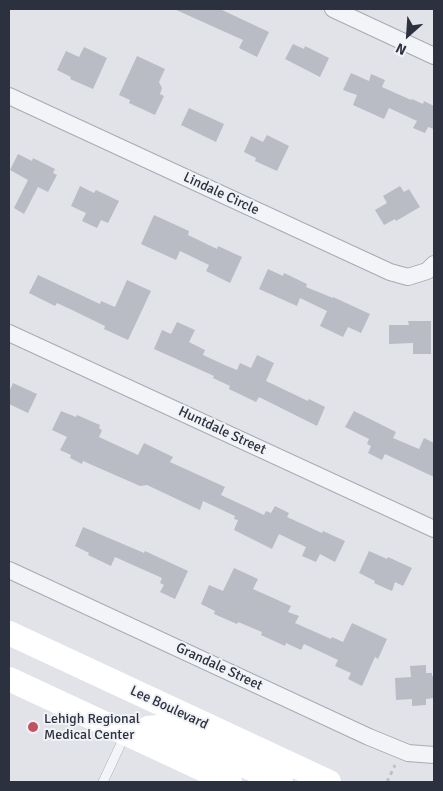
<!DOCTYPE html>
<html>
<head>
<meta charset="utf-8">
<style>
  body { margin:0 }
  #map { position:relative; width:443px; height:791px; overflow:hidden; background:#e1e3e8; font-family:Signika,sans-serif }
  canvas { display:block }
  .frame { position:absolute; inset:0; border:10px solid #2b313e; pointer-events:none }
  .north { position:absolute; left:383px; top:10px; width:50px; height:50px; -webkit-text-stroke:4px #f0f2f6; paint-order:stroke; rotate:206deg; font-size:14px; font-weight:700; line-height:20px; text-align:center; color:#2b313e }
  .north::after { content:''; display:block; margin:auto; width:18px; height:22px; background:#2b313e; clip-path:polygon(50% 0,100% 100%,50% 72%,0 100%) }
</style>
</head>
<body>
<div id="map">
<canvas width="443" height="791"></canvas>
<div class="frame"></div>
<div class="north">N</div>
</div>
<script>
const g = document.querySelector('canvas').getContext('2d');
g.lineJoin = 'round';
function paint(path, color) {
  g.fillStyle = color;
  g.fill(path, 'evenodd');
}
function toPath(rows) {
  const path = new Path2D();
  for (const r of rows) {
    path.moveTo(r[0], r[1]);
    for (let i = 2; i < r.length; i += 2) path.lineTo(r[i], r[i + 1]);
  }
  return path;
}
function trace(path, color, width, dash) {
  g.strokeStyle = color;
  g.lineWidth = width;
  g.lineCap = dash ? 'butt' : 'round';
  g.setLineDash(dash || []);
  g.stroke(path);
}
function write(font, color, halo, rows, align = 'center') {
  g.font = font + ' Signika,sans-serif';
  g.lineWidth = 4;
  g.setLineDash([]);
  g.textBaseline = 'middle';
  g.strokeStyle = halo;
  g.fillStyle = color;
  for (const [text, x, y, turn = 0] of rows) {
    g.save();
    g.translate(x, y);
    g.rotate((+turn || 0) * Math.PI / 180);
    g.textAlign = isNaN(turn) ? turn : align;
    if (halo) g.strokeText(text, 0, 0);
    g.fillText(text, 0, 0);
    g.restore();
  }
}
paint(toPath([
  [174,9,220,9,269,32,257,57,239,48,243,40],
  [293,44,304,49,305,46,329,58,320,77,285,59],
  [84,47,107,58,93,89,70,79,71,77,57,70,66,51,79,57],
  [137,56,165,69,159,82,162,88,160,94,164,96,155,115,129,103,130,100,119,95],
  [351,73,369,81,371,74,385,80,382,87,411,100,412,99,423,104,424,101,434,106,434,129,428,127,425,133,413,128,417,121,389,108,384,119,353,105,357,95,343,90],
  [189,108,224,124,216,142,181,125],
  [267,135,289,146,277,171,255,161,256,158,244,152,251,136,263,142],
  [18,154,32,161,33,158,55,169,53,173,57,175,48,192,38,187,24,214,14,208,28,180,10,170],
  [80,186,94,193,96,190,119,201,108,223,101,220,97,228,82,221,86,213,71,206],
  [400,186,404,192,409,189,420,207,396,221,395,219,384,225,375,210,387,203,383,196],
  [154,215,189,231,188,235,217,249,218,246,242,257,230,283,206,271,209,265,180,251,176,260,141,244],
  [268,269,283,276,284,273,307,284,306,287,333,298,333,297,370,314,361,333,348,327,343,337,320,326,327,311,300,298,297,306,259,289],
  [38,275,100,304,101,301,115,307,127,280,151,291,128,340,104,329,105,326,70,309,57,303,55,306,29,293],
  [408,321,431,321,431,354,413,354,413,343,389,344,389,325,409,325],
  [177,322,195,330,189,342,205,350,203,355,227,366,237,370,240,363,251,368,257,355,274,363,266,381,308,401,309,399,325,407,317,426,259,397,256,402,229,389,230,386,213,378,214,376,154,349,162,330,171,334],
  [13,383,37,394,28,413,9,404,9,392],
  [61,411,76,417,77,415,100,425,99,428,102,430,99,437,138,455,144,443,173,457,170,462,225,487,221,495,264,515,266,511,271,513,275,506,289,513,287,517,322,533,323,531,345,541,335,562,320,554,316,562,302,556,306,547,279,534,272,549,234,530,238,520,234,519,235,516,203,501,200,510,147,485,140,486,83,461,82,464,70,458,71,455,60,450,67,437,52,430],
  [354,411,396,432,393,438,419,449,424,438,434,443,434,477,385,454,382,460,368,453,371,446,367,444,369,439,345,427],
  [83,527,144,553,145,551,188,571,175,599,160,592,164,585,160,583,162,578,115,557,111,566,88,555,89,553,75,546],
  [369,551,387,559,388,557,412,568,403,586,395,582,392,591,374,583,375,581,359,573],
  [234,568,258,579,253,589,291,606,288,612,299,616,295,623,331,639,332,637,343,642,352,623,387,639,378,659,375,657,362,686,348,679,351,673,335,666,338,660,304,644,301,650,286,643,285,646,261,635,262,632,238,622,237,624,214,614,215,611,201,604,209,585,223,591],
  [426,665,426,673,432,673,432,676,434,676,434,698,426,699,426,705,412,706,412,699,396,700,395,678,411,677,410,666]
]), '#b9bcc4');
const service = toPath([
  [103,782,125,735]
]);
const minor = toPath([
  [333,9,434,56],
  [9,96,390,272,408,277,427,271,434,264],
  [9,333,434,529],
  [9,570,369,737,408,753,434,755]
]);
trace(service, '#a7aab2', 10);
trace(minor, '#a7aab2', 18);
trace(toPath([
  [387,782,395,765]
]), '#bfc1c7', 3, [4, 4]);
trace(service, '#f3f4f7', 9);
trace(minor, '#f3f4f7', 16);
trace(toPath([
  [9,633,329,782],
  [9,679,230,782],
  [131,736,148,728,158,727,281,782]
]), '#fff', 24);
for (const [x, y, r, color] of [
  [33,727,6,"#c0535e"]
]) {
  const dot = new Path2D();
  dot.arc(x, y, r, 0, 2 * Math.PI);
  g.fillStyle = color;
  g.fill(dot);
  trace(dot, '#f0f2f6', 2);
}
write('14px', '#2b313e', '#f0f2f6', [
  ["Lindale Circle",221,194,25],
  ["Huntdale Street",222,431,25],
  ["Grandale Street",219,667,25],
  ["Lee Boulevard",169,708,25]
]);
write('14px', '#2b313e', '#f0f2f6', [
  ["Lehigh Regional",44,719],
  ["Medical Center",44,735]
], 'left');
</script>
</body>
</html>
